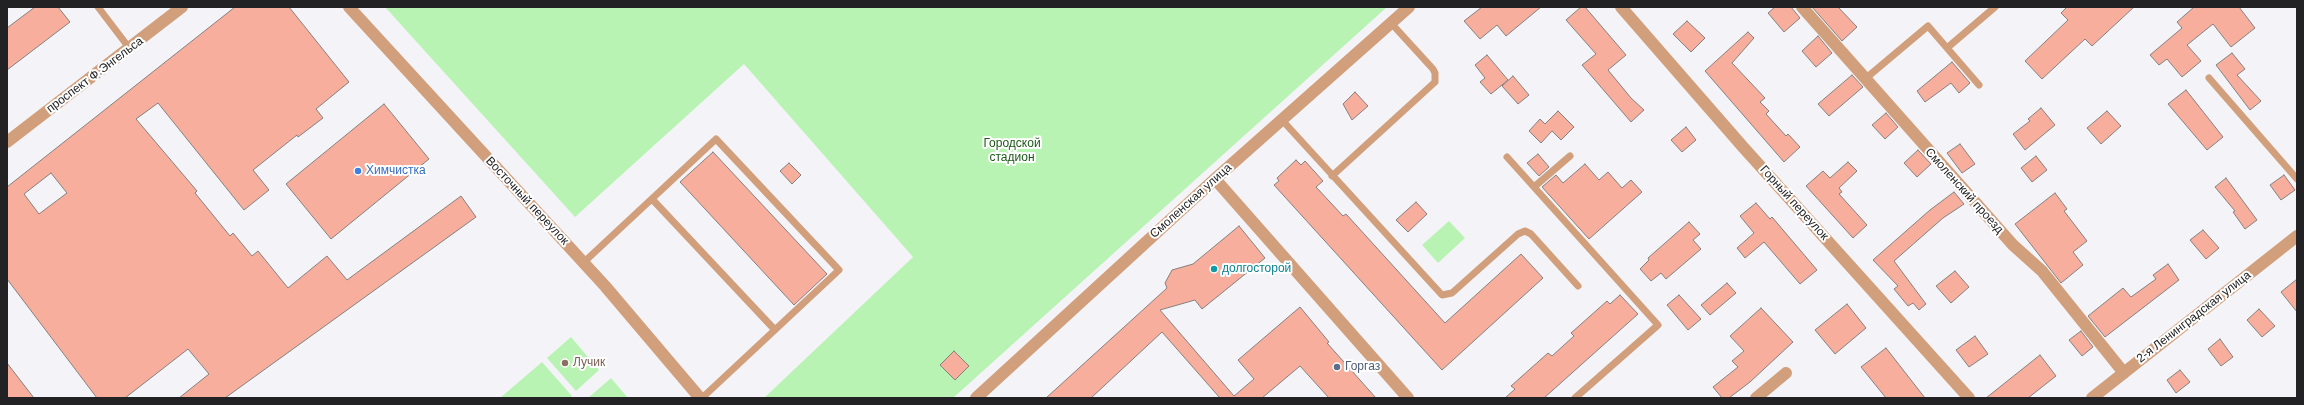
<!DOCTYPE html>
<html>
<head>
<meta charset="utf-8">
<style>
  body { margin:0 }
  #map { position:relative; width:2304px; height:405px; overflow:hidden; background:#f4f4f8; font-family:Helvetica,sans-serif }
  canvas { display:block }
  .frame { position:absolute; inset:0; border:8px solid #222224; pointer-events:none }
</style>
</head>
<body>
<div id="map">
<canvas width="2304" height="405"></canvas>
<div class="frame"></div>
</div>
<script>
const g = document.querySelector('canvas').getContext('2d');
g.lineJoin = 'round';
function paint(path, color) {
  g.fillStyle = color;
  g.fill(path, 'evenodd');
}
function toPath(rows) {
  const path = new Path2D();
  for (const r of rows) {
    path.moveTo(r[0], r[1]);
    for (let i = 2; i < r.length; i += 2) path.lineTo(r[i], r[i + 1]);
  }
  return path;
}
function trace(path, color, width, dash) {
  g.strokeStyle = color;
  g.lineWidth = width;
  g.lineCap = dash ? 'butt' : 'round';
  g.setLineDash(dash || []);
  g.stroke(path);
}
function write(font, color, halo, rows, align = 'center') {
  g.font = font + ' Helvetica,sans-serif';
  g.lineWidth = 4;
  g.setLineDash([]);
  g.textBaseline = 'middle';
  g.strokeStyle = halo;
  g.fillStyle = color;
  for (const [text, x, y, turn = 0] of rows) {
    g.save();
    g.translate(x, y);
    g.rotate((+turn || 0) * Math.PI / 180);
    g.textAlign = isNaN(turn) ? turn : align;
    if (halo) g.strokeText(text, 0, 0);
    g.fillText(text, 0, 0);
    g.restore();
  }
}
paint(toPath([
  [385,7,1387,7,953,398,764,398,913,257,744,64,575,217],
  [1449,221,1465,238,1438,263,1422,245],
  [571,337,599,370,576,391,547,358],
  [542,362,572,396,570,398,500,398],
  [611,378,628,398,588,398]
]), '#b9f3b3');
const building = toPath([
  [35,7,58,7,70,22,7,70,7,28,35,7],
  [235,7,289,7,349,82,316,109,323,118,298,137,297,135,253,170,269,190,244,210,158,103,136,119,197,191,195,193,230,236,233,233,252,256,258,251,288,288,327,256,347,280,461,196,476,217,225,398,179,398,209,374,188,349,125,398,97,398,7,279,7,187,235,7],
  [51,173,67,193,39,214,24,194,51,173],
  [1482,7,1541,7,1506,36,1497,25,1480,39,1464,21,1482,7],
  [1581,7,1585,7,1626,55,1608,70,1631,98,1644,110,1631,122,1582,65,1596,54,1566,20,1581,7],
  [1775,7,1791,7,1800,18,1784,32,1768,13,1775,7],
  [1812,7,1838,7,1857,27,1842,41,1812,7],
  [2067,7,2134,7,2092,46,2085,39,2042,79,2025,61,2068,20,2061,13,2067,7],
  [2194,7,2239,7,2255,28,2231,47,2213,24,2187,45,2201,61,2182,77,2167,59,2159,65,2150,55,2182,28,2177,22,2194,7],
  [1687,21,1705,38,1691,52,1673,34,1687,21],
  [1748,32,1754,38,1732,63,1765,98,1760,102,1769,111,1766,114,1786,136,1788,134,1800,147,1784,162,1705,71,1748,32],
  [1818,36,1832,53,1816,67,1802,51,1818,36],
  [2232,53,2245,69,2237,75,2261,101,2250,110,2216,65,2232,53],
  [1487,55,1508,80,1491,94,1480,82,1485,78,1475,65,1487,55],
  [1952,62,1970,83,1959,93,1951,83,1925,102,1917,91,1952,62],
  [1852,75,1863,87,1829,116,1818,104,1852,75],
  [1513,76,1529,95,1518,104,1502,86,1513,76],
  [2186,90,2223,137,2207,150,2168,104,2186,90],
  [1355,92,1368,106,1352,120,1343,104,1355,92],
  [384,104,429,159,331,239,286,184,384,104],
  [2041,108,2055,125,2025,150,2013,134,2030,121,2028,119,2041,108],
  [1558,111,1574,127,1561,140,1552,131,1541,143,1529,131,1540,119,1545,124,1558,111],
  [2107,111,2121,126,2101,144,2087,128,2107,111],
  [1886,113,1898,127,1885,139,1872,125,1886,113],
  [1686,127,1696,140,1682,152,1671,140,1686,127],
  [1960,144,1975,164,1962,173,1947,153,1960,144],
  [1918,150,1931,164,1917,177,1904,163,1918,150],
  [713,152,827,274,794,305,680,182,713,152],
  [1538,154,1549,167,1539,176,1527,163,1538,154],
  [2036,156,2047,170,2032,182,2021,168,2036,156],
  [1296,160,1301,165,1305,161,1323,181,1316,187,1343,216,1346,214,1445,323,1521,254,1543,278,1442,370,1274,185,1279,181,1277,178,1296,160],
  [1848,162,1857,171,1839,188,1842,192,1839,194,1867,225,1853,238,1806,186,1823,171,1830,178,1848,162],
  [789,163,801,175,792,184,780,171,789,163],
  [1585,164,1599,180,1608,172,1622,188,1631,180,1642,192,1589,239,1542,187,1556,175,1563,183,1585,164],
  [2284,175,2295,190,2281,200,2270,185,2284,175],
  [2226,178,2257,220,2245,229,2233,212,2235,211,2215,187,2226,178],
  [1954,192,1964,204,1943,218,1894,261,1926,304,1919,310,1913,303,1908,306,1894,289,1898,286,1873,260,1930,210,1954,192],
  [2055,193,2067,209,2064,211,2087,241,2073,252,2083,265,2061,283,2015,224,2055,193],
  [1416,202,1427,214,1408,232,1396,220,1416,202],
  [1756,203,1770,219,1772,217,1817,270,1800,284,1764,242,1745,258,1737,248,1754,233,1740,216,1756,203],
  [1689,222,1700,234,1693,240,1701,249,1666,279,1661,273,1651,281,1640,269,1649,260,1648,258,1689,222],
  [1239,226,1265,258,1202,309,1195,300,1160,310,1234,396,1254,379,1238,360,1300,307,1329,342,1327,343,1376,398,1329,398,1300,366,1262,398,1220,398,1162,332,1091,398,1046,398,1167,288,1165,283,1172,270,1193,264,1239,226],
  [2203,230,2219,248,2206,259,2190,240,2203,230],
  [2168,264,2179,280,2105,337,2088,316,2123,288,2131,297,2156,279,2153,275,2168,264],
  [1955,271,1969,287,1951,303,1936,286,1955,271],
  [2297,279,2297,312,2281,292,2297,279],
  [1727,283,1736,293,1710,315,1701,305,1727,283],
  [1620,295,1638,314,1544,398,1505,398,1515,389,1511,386,1548,353,1552,356,1574,336,1571,333,1607,301,1610,304,1620,295],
  [1679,295,1701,319,1688,330,1667,305,1679,295],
  [1847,304,1866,328,1835,354,1815,330,1847,304],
  [1761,308,1793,342,1750,382,1729,398,1722,398,1713,387,1738,367,1732,361,1744,351,1730,336,1761,308],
  [2259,309,2275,326,2262,337,2247,320,2259,309],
  [2081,331,2093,347,2082,356,2069,340,2081,331],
  [1975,336,1988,354,1969,367,1956,350,1975,336],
  [2220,339,2233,357,2221,366,2208,349,2220,339],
  [1886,348,1925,398,1886,398,1861,367,1886,348],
  [954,351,969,366,955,380,940,365,954,351],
  [2040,355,2056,376,2028,398,1986,398,2040,355],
  [7,363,34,398,7,398,7,363],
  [2180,370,2190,382,2176,393,2167,380,2180,370]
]);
paint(building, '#f7ae9c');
trace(building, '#84807f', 1);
trace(toPath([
  [98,7,130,49],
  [1947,48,1995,7],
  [2209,78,2297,179],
  [1865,79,1928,26,1979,85],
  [1282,120,1442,295,1452,293,1518,234,1525,231,1531,234,1578,286],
  [1507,157,1658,325,1575,398],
  [1332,176,1435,82,1435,73,1433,69,1391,23],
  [1534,187,1570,156],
  [652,199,775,330],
  [583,263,716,139,839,270,702,398]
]), '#d19f7b', 7);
trace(toPath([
  [349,7,605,286,700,398],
  [1621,7,1743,147,1969,398],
  [1802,7,2013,245,2042,271,2124,373],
  [7,142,182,7],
  [1215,179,1408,398],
  [976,398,1215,179,1409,7],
  [1756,398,1786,373],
  [2092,398,2297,236]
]), '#d19f7b', 12);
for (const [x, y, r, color] of [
  [358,171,4,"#3f7fe0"],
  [1214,269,4,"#0f9aa8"],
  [565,363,4,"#8d6e63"],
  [1337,367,4,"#5c6f8a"]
]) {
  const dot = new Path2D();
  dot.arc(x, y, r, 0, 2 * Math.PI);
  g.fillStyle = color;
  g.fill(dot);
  trace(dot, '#fff', 1.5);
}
write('12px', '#222224', '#fff', [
  ["проспект Ф.Энгельса",95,75,-37],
  ["Смоленский проезд",1964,191,48],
  ["Восточный переулок",527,201,47],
  ["Смоленская улица",1191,201,-42],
  ["Горный переулок",1794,203,48],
  ["2-я Ленинградская улица",2194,317,-38]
]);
write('12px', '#1c5818', '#fff', [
  ["Городской",1012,144],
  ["стадион",1012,158]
]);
write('12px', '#366cbe', '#fff', [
  ["Химчистка",366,171]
], 'left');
write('12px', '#0d838f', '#fff', [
  ["долгосторой",1222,269]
], 'left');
write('12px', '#785e54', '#fff', [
  ["Лучик",573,363]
], 'left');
write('12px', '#4e5e75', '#fff', [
  ["Горгаз",1345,367]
], 'left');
</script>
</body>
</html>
